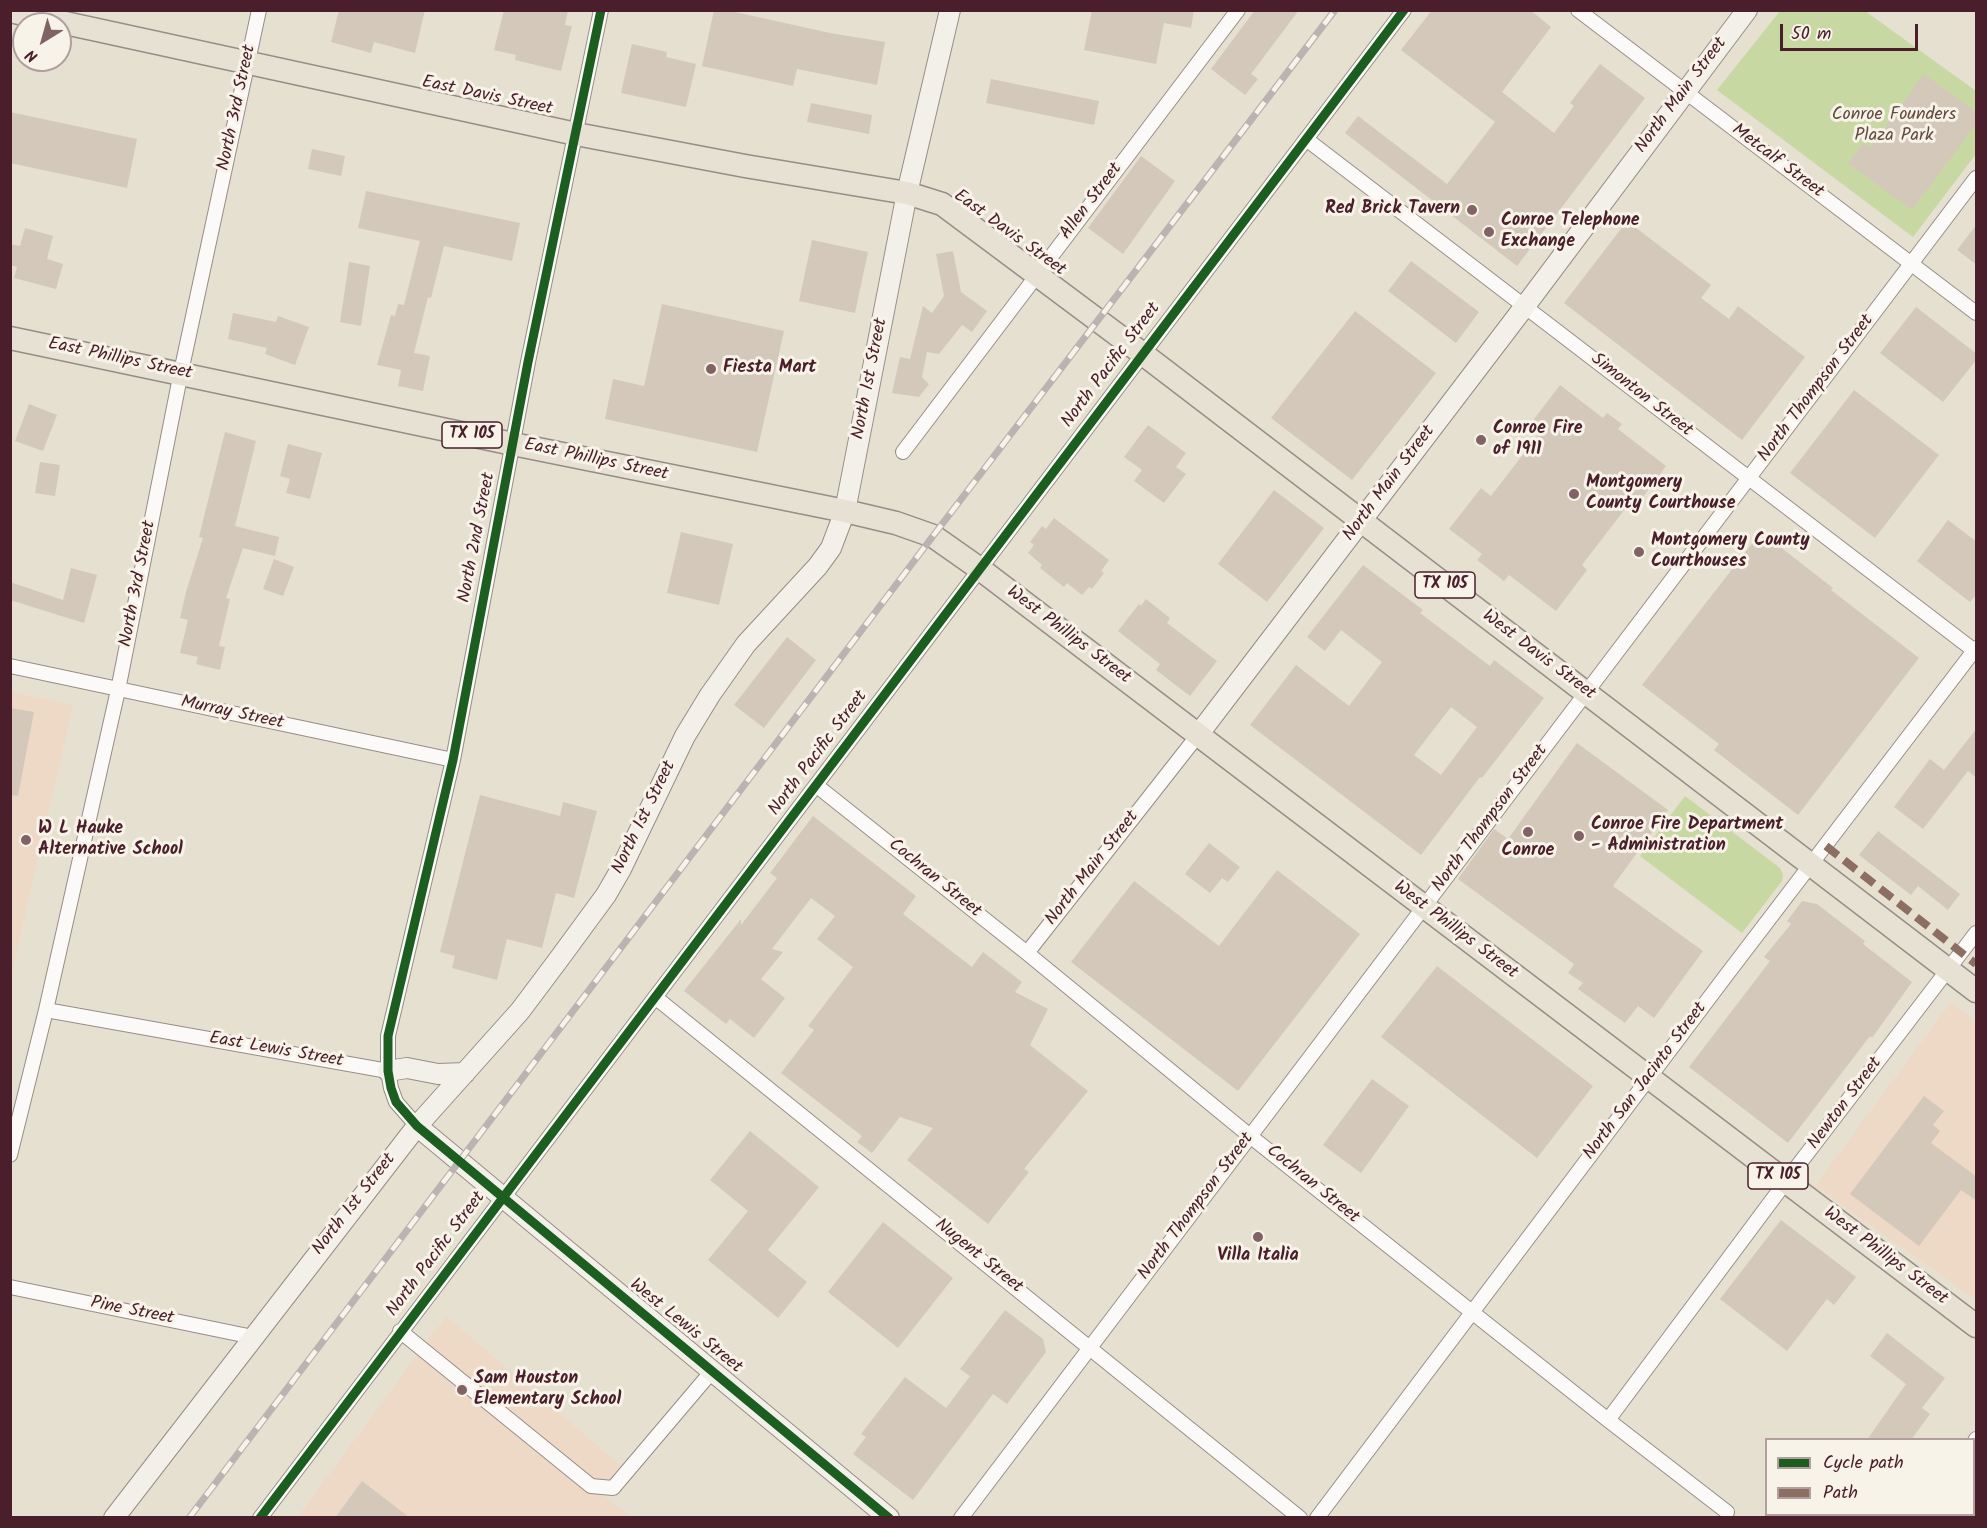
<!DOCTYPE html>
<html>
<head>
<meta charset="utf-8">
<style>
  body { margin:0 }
  #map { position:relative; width:1987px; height:1528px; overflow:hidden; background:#e6e0d0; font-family:Kalam,sans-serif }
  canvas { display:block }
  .frame { position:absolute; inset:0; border:12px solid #4a1f2b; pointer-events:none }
  .legend { position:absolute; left:1765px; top:1438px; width:210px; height:78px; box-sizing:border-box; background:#f7f3e8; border:2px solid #b29e9c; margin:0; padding:8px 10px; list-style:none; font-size:18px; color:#4a1f2b }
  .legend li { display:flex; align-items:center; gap:12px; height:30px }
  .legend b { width:30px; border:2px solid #b29e9c }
  .north { position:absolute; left:12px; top:12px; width:60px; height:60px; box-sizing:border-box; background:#f7f3e8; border:2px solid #b29e9c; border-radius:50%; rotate:217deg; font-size:16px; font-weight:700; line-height:24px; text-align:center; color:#4a1f2b }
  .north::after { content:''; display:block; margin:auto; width:21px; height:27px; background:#816365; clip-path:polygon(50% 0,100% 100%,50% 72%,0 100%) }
  .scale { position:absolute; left:1780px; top:24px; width:138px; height:27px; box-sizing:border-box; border:3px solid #4a1f2b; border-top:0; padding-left:8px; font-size:18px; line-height:21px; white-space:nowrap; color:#4a1f2b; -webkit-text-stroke:4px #f7f3e8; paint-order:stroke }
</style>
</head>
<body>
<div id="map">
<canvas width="1987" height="1528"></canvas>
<div class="frame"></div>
<ul class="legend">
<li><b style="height:8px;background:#1b5e20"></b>Cycle path</li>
<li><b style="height:8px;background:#8d6e63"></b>Path</li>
</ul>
<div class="north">N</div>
<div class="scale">50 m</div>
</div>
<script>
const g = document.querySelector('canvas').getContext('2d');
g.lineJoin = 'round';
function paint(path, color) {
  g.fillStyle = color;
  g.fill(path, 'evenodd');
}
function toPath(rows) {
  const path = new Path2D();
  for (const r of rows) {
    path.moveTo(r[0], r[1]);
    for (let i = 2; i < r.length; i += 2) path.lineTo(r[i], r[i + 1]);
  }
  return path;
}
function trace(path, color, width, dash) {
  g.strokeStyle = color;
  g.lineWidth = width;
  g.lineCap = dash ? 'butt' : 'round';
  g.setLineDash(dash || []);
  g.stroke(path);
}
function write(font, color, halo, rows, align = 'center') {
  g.font = font + ' Kalam,sans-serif';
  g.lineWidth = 6;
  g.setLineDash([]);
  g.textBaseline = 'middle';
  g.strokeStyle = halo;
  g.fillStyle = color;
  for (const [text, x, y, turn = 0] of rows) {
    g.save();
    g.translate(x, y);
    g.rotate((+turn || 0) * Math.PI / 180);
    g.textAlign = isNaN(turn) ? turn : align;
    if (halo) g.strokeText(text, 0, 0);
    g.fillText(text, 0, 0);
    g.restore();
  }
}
paint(toPath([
  [11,692,73,705,11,976],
  [1951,1002,1976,1021,1976,1300,1815,1186],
  [446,1316,620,1465,599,1492,632,1517,297,1518]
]), '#eed9c7');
paint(toPath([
  [1780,11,1865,11,1976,91,1976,154,1913,237,1717,90],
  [1685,796,1780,868,1783,875,1782,881,1742,933,1640,856]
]), '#c7d8a2');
paint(toPath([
  [339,10,425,10,415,53,374,42,371,53,331,42],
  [504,10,568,10,565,25,572,26,561,71,515,60,516,55,494,50],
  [714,10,726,10,830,33,885,42,877,85,797,69,793,86,702,66],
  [1092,10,1194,10,1191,28,1164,23,1156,64,1084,50],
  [1255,10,1299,10,1251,74,1258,79,1245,95,1211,69],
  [1432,10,1530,10,1551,27,1502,92,1554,133,1574,106,1570,103,1600,64,1645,98,1517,266,1345,133,1358,116,1447,184,1495,122,1401,50],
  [632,44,667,52,666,57,696,64,686,107,621,93],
  [1924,74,1977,113,1977,122,1912,210,1848,163,1863,143,1870,148],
  [991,79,1099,101,1094,125,986,103],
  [811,103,872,115,869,134,807,122],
  [10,112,137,139,127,188,10,163],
  [312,149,345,156,341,176,308,169],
  [1141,156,1175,181,1123,254,1088,228],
  [366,191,520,223,512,261,444,246,431,298,428,297,414,353,430,356,423,391,398,386,401,370,377,365,391,315,395,316,398,304,404,305,420,241,358,228],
  [1627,221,1711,285,1701,298,1729,319,1738,306,1805,357,1742,440,1564,303],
  [1977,224,1977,265,1957,250],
  [25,228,53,236,47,259,63,264,56,289,14,278,17,267,10,265,10,244,20,246],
  [812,240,868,252,855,313,799,301],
  [953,251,961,292,987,311,972,332,962,325,939,354,927,352,922,377,929,384,919,397,892,393,900,357,910,359,923,306,932,313,944,296,936,254],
  [1411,261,1479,312,1456,343,1388,291],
  [349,262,370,266,361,326,340,322],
  [662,304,784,331,757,452,605,419,613,379,644,386],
  [1916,307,1977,354,1977,359,1943,402,1880,353],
  [1355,311,1436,373,1352,480,1271,418],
  [233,313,276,322,278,316,309,327,295,365,265,354,267,348,228,339],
  [1560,385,1603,418,1607,413,1622,424,1618,429,1666,466,1634,509,1628,505,1582,565,1587,570,1556,611,1509,575,1504,581,1477,560,1482,554,1449,529,1481,488,1491,496,1538,435,1528,427],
  [1854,390,1939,455,1875,538,1790,473],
  [29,404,57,415,43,451,15,441],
  [1148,425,1186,453,1176,467,1186,474,1164,503,1134,481,1142,470,1124,457],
  [225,432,256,441,235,526,279,537,275,556,243,548,226,598,230,599,219,646,225,647,220,670,196,664,198,657,180,653,188,620,180,618,186,592,203,538,199,537],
  [288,444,322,453,310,499,286,493,290,479,280,476],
  [40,462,60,465,55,496,35,493],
  [1274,490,1324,528,1267,602,1218,564],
  [1054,518,1109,560,1101,571,1104,573,1092,589,1089,587,1082,595,1067,583,1064,587,1040,568,1042,565,1028,553,1034,545,1030,542,1042,526,1046,529],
  [1948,520,1977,542,1977,594,1970,602,1917,561],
  [681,532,733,544,719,605,667,593],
  [1761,532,1833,588,1831,590,1919,658,1798,815,1714,750,1719,744,1642,685],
  [274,559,294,567,283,596,263,589],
  [1363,565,1423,610,1420,613,1490,666,1494,660,1544,698,1482,778,1480,777,1421,855,1250,725,1296,665,1349,706,1382,662,1341,630,1325,651,1307,637],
  [1451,707,1477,727,1441,775,1414,755],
  [71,568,97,575,84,623,10,600,10,582,63,600],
  [1146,599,1170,618,1167,623,1217,661,1190,696,1156,670,1160,664,1118,631,1139,604,1141,606],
  [787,637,816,660,764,728,734,705],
  [10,708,34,712,18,796,10,795],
  [1977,728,1977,778,1968,771,1923,829,1894,807,1930,759,1944,770],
  [1577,743,1668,810,1613,886,1703,951,1654,1018,1638,1006,1625,1023,1578,989,1583,983,1568,973,1574,964,1458,879,1494,829,1508,839],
  [480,795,560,816,563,802,597,811,574,898,556,893,542,948,507,939,497,980,452,968,455,956,440,952],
  [813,816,916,896,903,914,972,967,983,952,1022,982,1015,992,1048,1009,1030,1045,1088,1091,1024,1169,1029,1172,988,1224,907,1160,933,1128,900,1117,872,1153,857,1142,862,1136,781,1073,814,1030,808,1026,853,967,817,939,835,916,811,898,772,949,783,952,761,979,785,998,754,1038,730,1019,726,1024,684,991,741,919,741,925,777,878,770,873],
  [1878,831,1960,894,1948,910,1918,886,1911,895,1859,855],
  [1209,843,1240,867,1228,882,1222,878,1210,893,1185,874],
  [1277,870,1360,934,1238,1091,1071,962,1134,881,1219,946],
  [1802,901,1817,904,1865,941,1863,944,1912,982,1872,1038,1870,1036,1788,1143,1689,1067,1770,961,1764,957,1791,924,1787,921],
  [1437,966,1593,1086,1537,1158,1381,1037],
  [1372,1079,1409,1106,1361,1173,1323,1145],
  [1924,1096,1944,1111,1933,1125,1940,1131,1931,1143,1977,1177,1977,1201,1961,1190,1919,1246,1850,1194],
  [750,1131,819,1187,768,1250,807,1282,778,1318,708,1260,748,1211,710,1180],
  [1781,1220,1856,1277,1834,1305,1827,1299,1787,1351,1720,1299],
  [883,1222,953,1278,898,1348,828,1292],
  [1005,1310,1043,1339,1046,1352,1007,1404,993,1394,913,1500,853,1454,866,1437,861,1434,905,1377,946,1408,970,1376,960,1369],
  [1887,1333,1945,1378,1922,1408,1930,1414,1911,1440,1867,1440,1906,1384,1870,1356],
  [362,1481,410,1518,335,1518]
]), '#d4c8ba');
const street = toPath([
  [1578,10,1976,313],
  [1306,139,1976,652],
  [903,452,1238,10],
  [10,666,453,760],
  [817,786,1027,953,1250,1136,1608,1420,1727,1512],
  [1027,953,1198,735],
  [655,997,1300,1518],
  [46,1010,388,1071],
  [417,1126,396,1102,391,1088,388,1071,388,1036,453,760,528,362,601,10],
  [10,1155,46,1010,118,690,181,372,259,10],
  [10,1287,253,1337],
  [400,1331,591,1486,613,1488,713,1370],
  [1608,1420,1796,1168,1976,933],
  [1974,1443,1976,1439],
  [260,1518,1404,10],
  [961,1518,1976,178],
  [1317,1518,1728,973,1976,648],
  [1919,1518,1921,1514]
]);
const secondary = toPath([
  [1198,735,1525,306,1747,10],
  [388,1071,407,1068,438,1074,465,1073],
  [417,1126,889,1518],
  [114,1518,417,1126,520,1011,559,959,606,895,621,869,685,736,710,695,746,644,818,566,831,548,845,511,907,193,950,10]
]);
const primary = toPath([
  [10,11,576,134,745,166,907,193,942,204,1143,354,1976,991],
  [10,338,513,444,845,511,896,523,933,536,980,569,1976,1326]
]);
trace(street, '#978d87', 16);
trace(secondary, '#978d87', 22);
trace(primary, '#978d87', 25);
trace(street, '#fbfaf8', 14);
trace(secondary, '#f3f0ea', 20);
trace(primary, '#e6e1d3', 22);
const rail = toPath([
  [189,1518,933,536,1335,10]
]);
trace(rail, '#b9b3b2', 7);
trace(rail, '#f7f3e8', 4.5, [14]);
trace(toPath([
  [1826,846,1976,964]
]), '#8d6e63', 8, [15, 8]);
trace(toPath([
  [601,10,528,362,453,760,388,1036,388,1071,391,1088,396,1102,417,1126,889,1518],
  [260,1518,1404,10]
]), '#1b5e20', 9);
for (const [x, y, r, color] of [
  [1472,210,6,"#816365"],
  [1489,232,6,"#816365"],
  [711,369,6,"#816365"],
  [1481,440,6,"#816365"],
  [1574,494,6,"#816365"],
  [1639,552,6,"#816365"],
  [1528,832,6,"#816365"],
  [1579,836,6,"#816365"],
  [26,840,6,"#816365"],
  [1258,1237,6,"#816365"],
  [462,1390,6,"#816365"]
]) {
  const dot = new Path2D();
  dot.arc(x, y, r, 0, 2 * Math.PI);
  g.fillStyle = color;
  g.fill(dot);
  trace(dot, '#f7f3e8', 2);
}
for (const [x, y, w] of [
  [472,435,60],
  [1445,585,60],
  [1778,1176,60]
]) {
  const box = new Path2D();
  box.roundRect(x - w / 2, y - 13, w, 26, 4.5);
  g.fillStyle = '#f7f3e8';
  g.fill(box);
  trace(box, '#4a1f2b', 1.5);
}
write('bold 16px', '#4a1f2b', null, [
  ["TX 105",472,435],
  ["TX 105",1445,585],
  ["TX 105",1778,1176]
]);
write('18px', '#4a1f2b', '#f7f3e8', [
  ["North Main Street",1682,96,-53],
  ["East Davis Street",487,97,12],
  ["North 3rd Street",238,108,-78],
  ["Metcalf Street",1777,162,37],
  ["Allen Street",1092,202,-53],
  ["East Davis Street",1009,234,36],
  ["East Phillips Street",120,360,12],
  ["North Pacific Street",1112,366,-53],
  ["North 1st Street",871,379,-79],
  ["North Thompson Street",1817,389,-53],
  ["Simonton Street",1641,396,38],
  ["East Phillips Street",596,461,12],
  ["North Main Street",1390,484,-53],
  ["North 2nd Street",478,538,-79],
  ["North 3rd Street",139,584,-79],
  ["West Phillips Street",1068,636,37],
  ["West Davis Street",1538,656,37],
  ["Murray Street",232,714,12],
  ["North Pacific Street",819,754,-53],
  ["North 1st Street",645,818,-64],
  ["North Thompson Street",1491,819,-53],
  ["North Main Street",1093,869,-52],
  ["Cochran Street",934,879,39],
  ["West Phillips Street",1455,931,37],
  ["East Lewis Street",276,1051,10],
  ["North San Jacinto Street",1646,1082,-53],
  ["Newton Street",1846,1104,-53],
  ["Cochran Street",1312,1185,39],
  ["North 1st Street",355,1205,-52],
  ["North Thompson Street",1197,1207,-53],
  ["North Pacific Street",437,1255,-53],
  ["Nugent Street",978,1257,39],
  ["West Phillips Street",1885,1257,37],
  ["Pine Street",132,1312,11],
  ["West Lewis Street",685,1327,39]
]);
write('18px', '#634c3f', '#f7f3e8', [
  ["Conroe Founders",1894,116],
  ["Plaza Park",1894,137]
]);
write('bold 18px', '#4a1f2b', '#f7f3e8', [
  ["Red Brick Tavern",1460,210,"right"],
  ["Conroe Telephone",1501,222],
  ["Exchange",1501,243],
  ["Fiesta Mart",723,369],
  ["Conroe Fire",1493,430],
  ["of 1911",1493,451],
  ["Montgomery",1586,484],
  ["County Courthouse",1586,505],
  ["Montgomery County",1651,542],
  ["Courthouses",1651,563],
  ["Conroe Fire Department",1591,826],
  ["- Administration",1591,847],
  ["W L Hauke",38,830],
  ["Alternative School",38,851],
  ["Conroe",1528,852,"center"],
  ["Villa Italia",1258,1257,"center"],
  ["Sam Houston",474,1380],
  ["Elementary School",474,1401]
], 'left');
</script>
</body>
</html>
